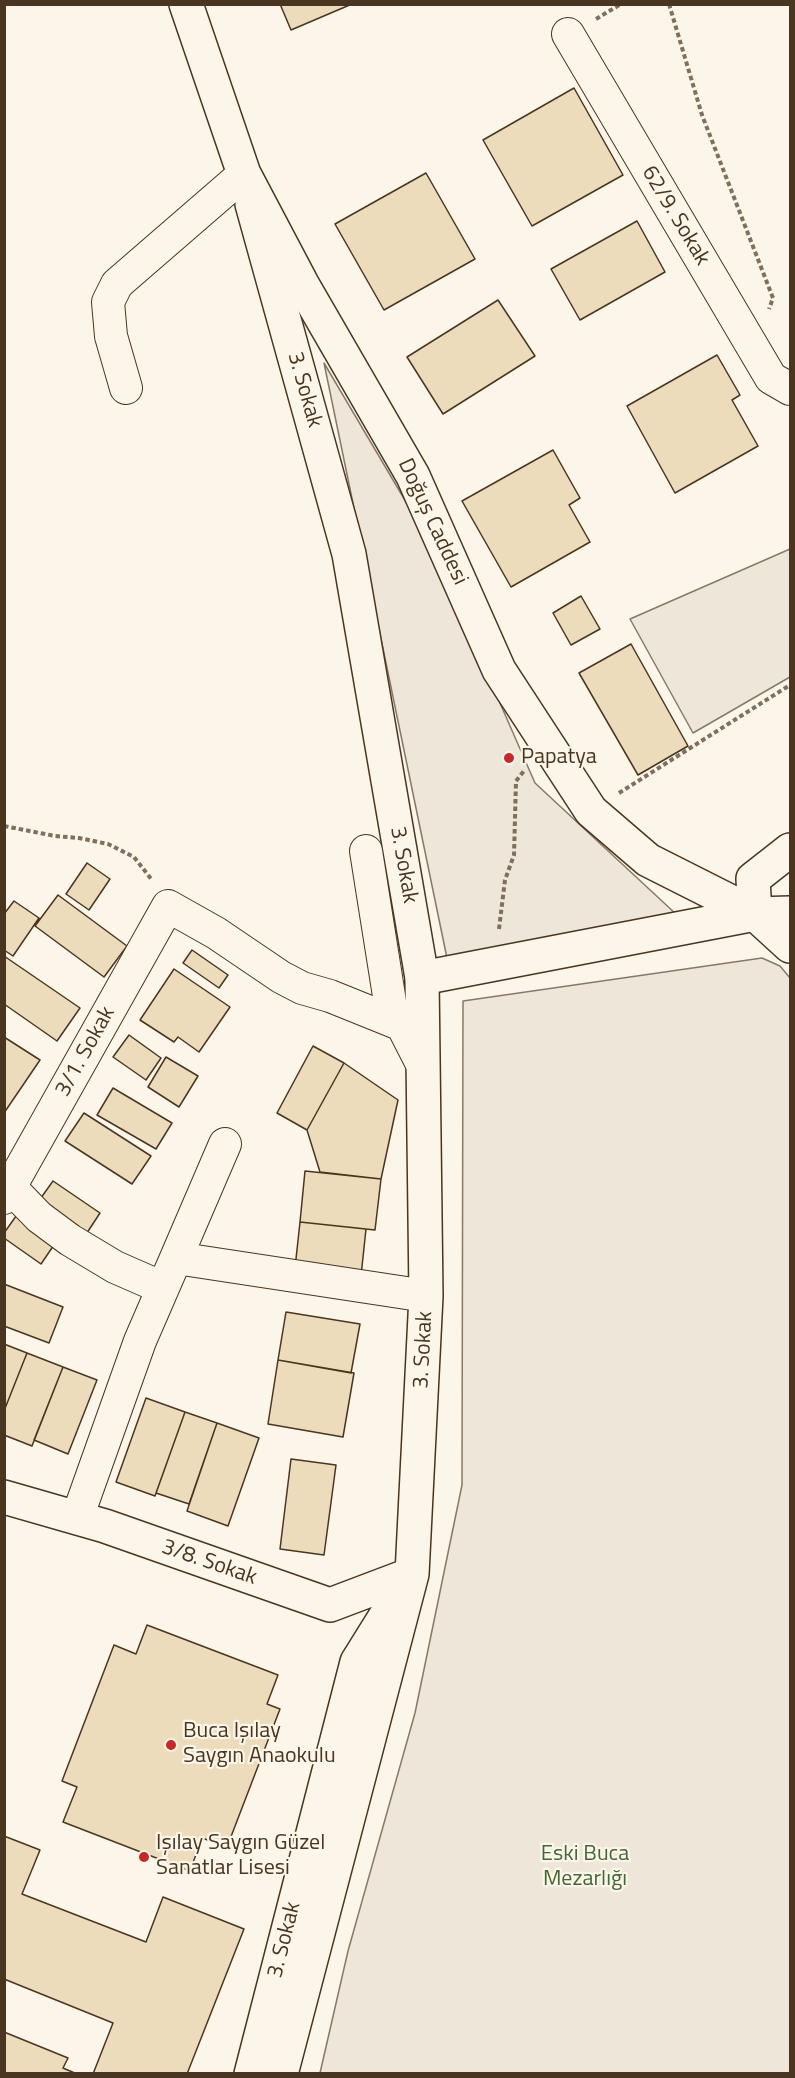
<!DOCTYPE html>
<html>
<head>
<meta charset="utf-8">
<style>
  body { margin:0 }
  #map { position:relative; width:795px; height:2078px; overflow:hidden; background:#fbf6e9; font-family:"Titillium Web",sans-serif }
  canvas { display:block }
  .frame { position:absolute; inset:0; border:6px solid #4a3520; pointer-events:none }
</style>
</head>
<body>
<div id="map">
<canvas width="795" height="2078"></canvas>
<div class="frame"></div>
</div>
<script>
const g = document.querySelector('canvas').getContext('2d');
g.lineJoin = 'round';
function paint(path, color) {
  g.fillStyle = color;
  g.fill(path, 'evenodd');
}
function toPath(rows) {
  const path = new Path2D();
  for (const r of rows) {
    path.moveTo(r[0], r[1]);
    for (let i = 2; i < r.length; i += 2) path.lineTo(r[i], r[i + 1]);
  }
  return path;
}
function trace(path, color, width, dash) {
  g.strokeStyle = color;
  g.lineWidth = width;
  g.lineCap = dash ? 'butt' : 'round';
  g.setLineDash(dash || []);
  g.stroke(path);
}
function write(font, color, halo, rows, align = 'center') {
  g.font = font + ' "Titillium Web",sans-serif';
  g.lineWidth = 4.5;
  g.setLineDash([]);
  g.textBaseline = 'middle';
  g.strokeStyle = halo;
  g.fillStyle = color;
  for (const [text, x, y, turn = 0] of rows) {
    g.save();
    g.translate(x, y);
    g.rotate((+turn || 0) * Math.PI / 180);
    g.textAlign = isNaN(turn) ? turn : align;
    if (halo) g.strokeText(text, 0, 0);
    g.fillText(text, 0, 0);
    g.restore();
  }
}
const green = toPath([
  [324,363,429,541,535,783,677,915,448,963,324,363],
  [762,958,780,966,790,978,790,2073,320,2073,348,1951,415,1713,462,1485,463,1001,762,958]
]);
paint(green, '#ede6d9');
trace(green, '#887966', 1.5);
const parking = toPath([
  [790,549,790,677,693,733,630,619,790,549]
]);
paint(parking, '#ede7d9');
trace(parking, '#887966', 1.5);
const building = toPath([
  [280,4,352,4,291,30,280,4],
  [574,88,623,175,532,226,483,140,574,88],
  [426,173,475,259,384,310,335,224,426,173],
  [637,221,665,272,580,320,551,269,637,221],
  [498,300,535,356,443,414,407,357,498,300],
  [717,355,740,395,732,400,758,446,675,493,627,406,717,355],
  [553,450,580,498,569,505,590,542,511,587,462,501,553,450],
  [581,596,600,629,571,645,553,613,581,596],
  [631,644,688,746,638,775,579,673,631,644],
  [87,863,110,879,89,910,66,894,87,863],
  [58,895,127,946,104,977,35,926,58,895],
  [14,901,39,918,13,956,4,950,4,914,14,901],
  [192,950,228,975,219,988,183,963,192,950],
  [4,956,80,1008,57,1041,4,1004,4,956],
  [174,969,230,1007,199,1052,178,1037,174,1042,140,1020,174,969],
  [129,1035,161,1058,146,1080,113,1057,129,1035],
  [4,1037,40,1060,4,1113,4,1037],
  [313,1046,344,1063,307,1130,277,1113,313,1046],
  [166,1057,198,1076,179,1107,148,1087,166,1057],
  [344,1063,398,1100,381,1179,320,1172,307,1130,344,1063],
  [113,1088,172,1123,156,1149,97,1115,113,1088],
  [84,1113,151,1156,132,1184,65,1141,84,1113],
  [305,1171,381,1179,375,1230,300,1222,305,1171],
  [53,1181,100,1213,81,1242,33,1209,53,1181],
  [19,1212,58,1239,41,1264,4,1238,4,1233,19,1212],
  [300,1222,366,1229,361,1276,295,1268,300,1222],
  [4,1284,63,1307,49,1343,4,1326,4,1284],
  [286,1312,360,1324,351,1373,278,1360,286,1312],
  [4,1344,27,1353,4,1411,4,1344],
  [27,1353,63,1367,32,1446,4,1435,4,1411,27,1353],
  [278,1360,354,1373,343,1437,268,1424,278,1360],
  [63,1367,97,1380,68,1454,34,1440,63,1367],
  [146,1398,185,1412,155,1496,116,1482,146,1398],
  [185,1412,217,1423,189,1504,156,1493,185,1412],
  [217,1423,259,1438,228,1526,187,1511,217,1423],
  [291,1459,336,1465,324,1555,280,1549,291,1459],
  [147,1625,278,1675,267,1704,280,1709,227,1847,202,1838,190,1871,63,1822,77,1787,62,1781,114,1645,136,1654,147,1625],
  [4,1836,40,1850,22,1894,146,1942,163,1897,244,1929,187,2074,93,2074,113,2023,4,1979,4,1836],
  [4,2032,68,2058,63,2068,77,2074,4,2074,4,2032]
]);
paint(building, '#ecdcbc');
trace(building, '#4a3520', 1.5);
const street = toPath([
  [568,34,771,378,790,389],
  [126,388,111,336,108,302,117,284,244,174],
  [366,851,393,1021],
  [10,1187,39,1217,70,1240,115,1267,163,1288],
  [4,1198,168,906,216,933,281,977,302,988,330,996,402,1025,423,1066],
  [176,1258,225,1144],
  [77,1518,140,1341,176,1258,426,1296]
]);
const secondary = toPath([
  [252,204,349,554,422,978,426,1296,412,1574,281,2074],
  [4,1497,105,1526,330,1605,412,1574],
  [251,2074,357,1662,395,1601]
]);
const primary = toPath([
  [186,4,244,174,302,284,413,476,499,670,591,811,648,860,755,914,790,946],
  [755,914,753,879,790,850],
  [422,978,755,914,790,913]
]);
trace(street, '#4a3520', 34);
trace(secondary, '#4a3520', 36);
trace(primary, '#4a3520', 36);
trace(toPath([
  [669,4,702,115,773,298,769,309],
  [596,19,621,4],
  [619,793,790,685],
  [4,826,55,836,79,838,108,844,134,857,152,880],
  [499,929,505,880,514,855,516,781,524,771]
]), '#7f6f5c', 4, [4.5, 3]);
trace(street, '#fbf6e9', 32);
trace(secondary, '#fbf6e9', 33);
trace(primary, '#fbf6e9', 33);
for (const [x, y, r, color] of [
  [509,758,6,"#c62828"],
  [171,1745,6,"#c62828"],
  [144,1857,6,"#c62828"]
]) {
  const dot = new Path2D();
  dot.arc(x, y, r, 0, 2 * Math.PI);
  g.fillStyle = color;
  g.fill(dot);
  trace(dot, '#fbf6e9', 2);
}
write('22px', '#4a3520', '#fbf6e9', [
  ["62/9. Sokak",675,216,59],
  ["3. Sokak",304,390,74],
  ["Doğuş Caddesi",432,522,65],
  ["3. Sokak",403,865,80],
  ["3/1. Sokak",86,1052,-61],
  ["3. Sokak",424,1350,-87],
  ["3/8. Sokak",209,1563,19],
  ["3. Sokak",285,1940,-76]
]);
write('22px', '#4a3520', '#fbf6e9', [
  ["Papatya",521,758],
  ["Buca Işılay",183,1732],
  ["Saygın Anaokulu",183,1757],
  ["Işılay Saygın Güzel",156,1844],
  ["Sanatlar Lisesi",156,1869]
], 'left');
write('22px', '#436837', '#fbf6e9', [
  ["Eski Buca",585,1855],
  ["Mezarlığı",585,1880]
]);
</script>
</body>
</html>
